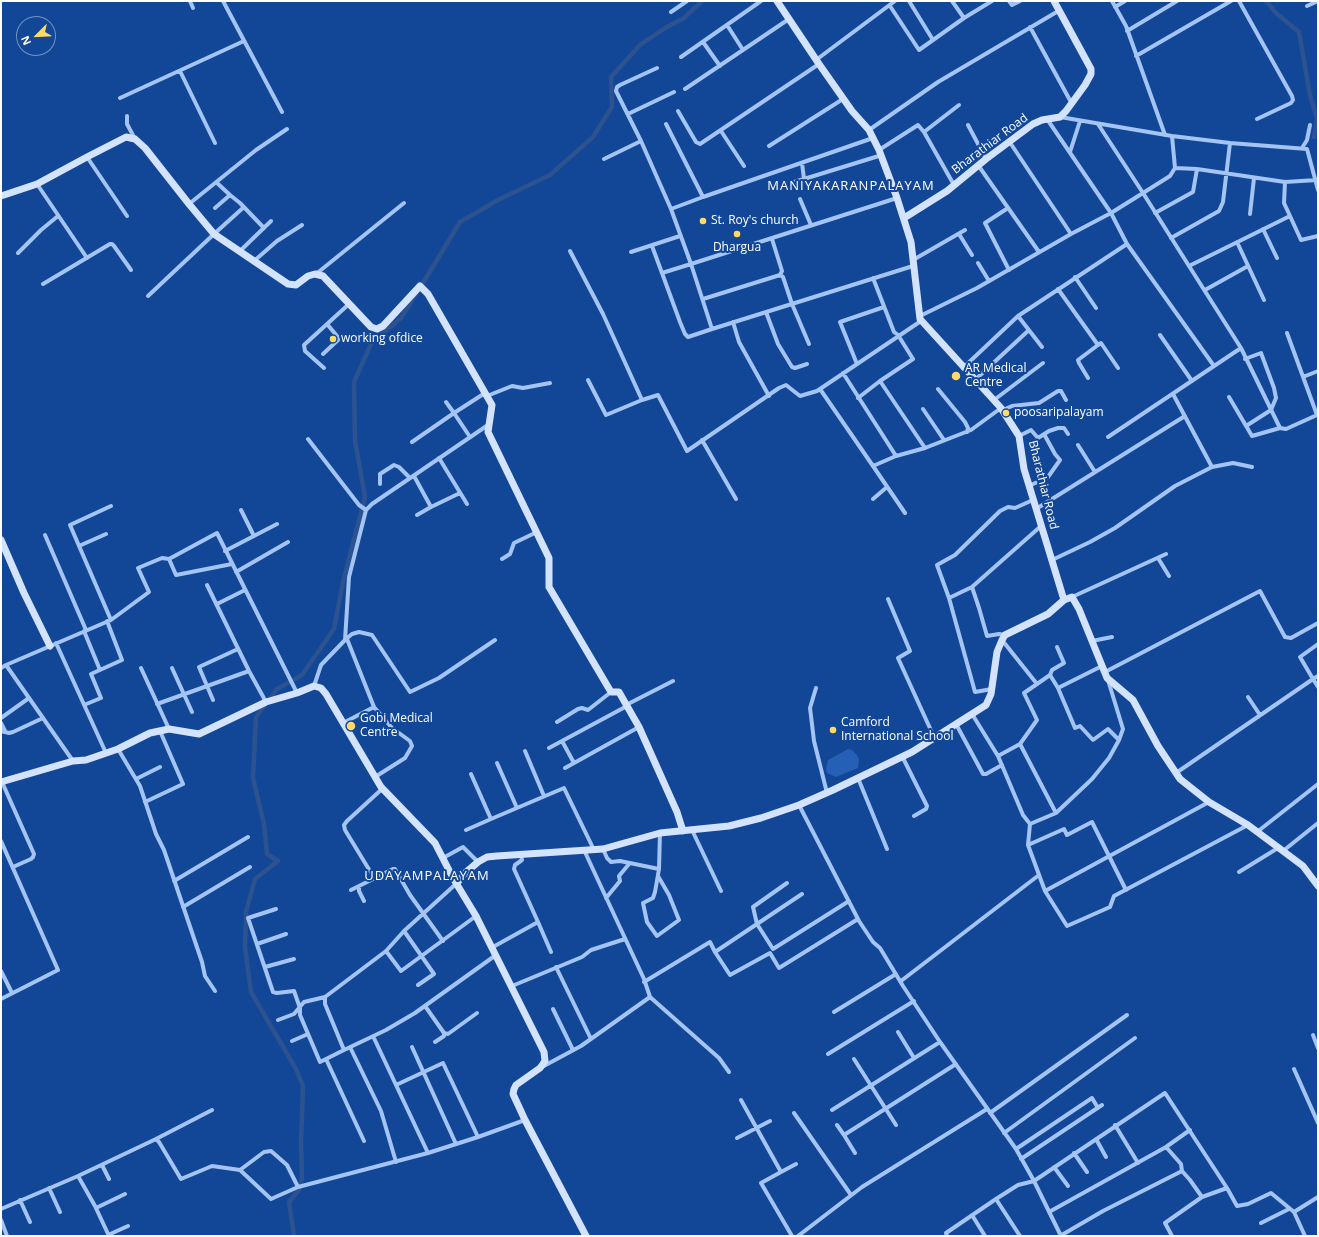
<!DOCTYPE html>
<html>
<head>
<meta charset="utf-8">
<style>
  body { margin:0 }
  #map { position:relative; width:1319px; height:1237px; overflow:hidden; background:#124798; font-family:"Open Sans",sans-serif }
  canvas { display:block }
  .frame { position:absolute; inset:0; border:2px solid #fff; pointer-events:none }
  .north { position:absolute; left:16px; top:16px; width:40px; height:40px; box-sizing:border-box; background:#124798; border:1px solid #7191c1; border-radius:50%; rotate:246deg; font-size:11px; font-weight:700; line-height:16px; text-align:center; color:#fff }
  .north::after { content:''; display:block; margin:auto; width:14px; height:18px; background:#ffda66; clip-path:polygon(50% 0,100% 100%,50% 72%,0 100%) }
</style>
</head>
<body>
<div id="map">
<canvas width="1319" height="1237"></canvas>
<div class="frame"></div>
<div class="north">N</div>
</div>
<script>
const g = document.querySelector('canvas').getContext('2d');
g.lineJoin = 'round';
function paint(path, color) {
  g.fillStyle = color;
  g.fill(path, 'evenodd');
}
function toPath(rows) {
  const path = new Path2D();
  for (const r of rows) {
    path.moveTo(r[0], r[1]);
    for (let i = 2; i < r.length; i += 2) path.lineTo(r[i], r[i + 1]);
  }
  return path;
}
function trace(path, color, width, dash) {
  g.strokeStyle = color;
  g.lineWidth = width;
  g.lineCap = dash ? 'butt' : 'round';
  g.setLineDash(dash || []);
  g.stroke(path);
}
function write(font, color, halo, rows, align = 'center') {
  g.font = font + ' "Open Sans",sans-serif';
  g.lineWidth = 4;
  g.setLineDash([]);
  g.textBaseline = 'middle';
  g.strokeStyle = halo;
  g.fillStyle = color;
  for (const [text, x, y, turn = 0] of rows) {
    g.save();
    g.translate(x, y);
    g.rotate((+turn || 0) * Math.PI / 180);
    g.textAlign = isNaN(turn) ? turn : align;
    if (halo) g.strokeText(text, 0, 0);
    g.fillText(text, 0, 0);
    g.restore();
  }
}
paint(toPath([
  [848,749,852,750,856,754,859,759,858,768,836,777,827,773,826,769,828,760]
]), '#2560b6');
trace(toPath([
  [1266,1,1277,14,1299,32,1310,95,1317,118,1314,137],
  [420,288,460,222,498,200,550,175,593,137,612,107,611,77,640,45,665,28,684,18,702,1],
  [294,1236,289,1202,299,1190,302,1178,301,1142,303,1086,296,1069,251,992,245,947,246,912,255,879,278,861,267,854,264,824,253,778,256,717,277,689,302,675,334,629,343,582,365,497,355,441,354,382,371,344,401,318,416,294]
]), '#2c528f', 4.5);
trace(toPath([
  [190,1,193,8],
  [223,1,282,112],
  [909,1,933,40],
  [952,1,964,18],
  [1009,1,1012,5,1020,1],
  [1112,1,1126,26,1165,135],
  [1239,1,1292,96,1293,100,1291,103,1257,119],
  [890,6,919,50,964,18,992,1],
  [1307,6,1318,1],
  [1115,7,1125,1],
  [671,12,687,1],
  [727,25,743,50],
  [1030,27,1072,104],
  [1127,31,1177,1],
  [703,42,720,66],
  [1136,56,1231,1],
  [681,57,761,1],
  [816,60,895,1],
  [657,68,620,85,617,87,616,91,641,141,671,209,703,197,873,138],
  [180,71,215,143],
  [685,89,789,19],
  [120,98,244,41],
  [678,111,696,142,700,144,819,64],
  [628,114,674,92],
  [127,116,127,124,135,139],
  [1060,117,1172,136,1230,143,1307,149,1318,190],
  [1047,119,1111,213,1127,244],
  [666,124,703,197],
  [968,125,986,159],
  [869,130,938,82,1060,10],
  [721,131,744,166],
  [1172,136,1175,168,1197,169,1285,182,1317,180],
  [1009,141,1071,234,1111,213,1143,193,1098,124],
  [769,146,843,99],
  [1302,148,1307,140,1310,125],
  [879,150,918,125,924,132],
  [1070,152,1080,121],
  [87,157,127,216],
  [604,159,641,141],
  [978,165,1039,252],
  [1175,168,1170,176,1143,193,1189,266],
  [804,179,882,155],
  [216,182,230,195,240,203,264,228],
  [794,182,804,179,802,163],
  [37,184,87,258],
  [954,185,924,132,959,105],
  [800,199,811,225],
  [189,204,256,150,287,129],
  [215,208,230,195],
  [1008,208,985,223,1009,270],
  [671,209,691,264,662,273,680,322,685,334,688,337,712,329,691,264,897,198],
  [1155,213,1193,192,1197,169],
  [1250,214,1254,178],
  [1290,216,1301,240,1318,236],
  [1263,229,1277,258],
  [959,234,972,255],
  [1171,238,1219,211,1223,202,1230,143],
  [772,239,782,271,780,275,783,277,792,304,809,344],
  [1237,242,1264,300],
  [652,246,662,273],
  [240,251,271,221],
  [570,251,603,314,642,400,658,395,687,451,779,388,786,385,800,396,817,391,921,321],
  [631,252,680,236],
  [18,253,41,230,58,216],
  [913,260,965,230],
  [254,261,277,241,302,225],
  [978,263,989,281],
  [316,274,404,203],
  [1075,277,1096,308],
  [873,278,894,332,898,335,913,359,880,381,925,448],
  [43,284,110,244,112,244,114,246,131,270],
  [1058,289,1098,345,1101,343,1118,368],
  [1205,290,1248,266],
  [148,296,214,234,244,207],
  [703,299,780,275],
  [766,312,778,344,792,367,795,368,807,364],
  [920,316,977,288,1071,234],
  [1018,316,1042,347],
  [733,322,739,342,769,396],
  [712,329,913,266],
  [1160,335,1192,381],
  [323,354,338,340,337,336,327,324],
  [1245,359,1261,353,1274,388,1276,398,1271,410,1246,426],
  [857,364,840,322,884,307],
  [964,367,1018,316,1127,244,1214,366],
  [324,368,305,351,304,345,349,304],
  [843,373,896,456],
  [1303,377,1318,371],
  [1088,378,1079,363,1078,360,1098,345],
  [976,379,1029,330],
  [588,380,606,415,642,400],
  [820,389,873,466,896,456,925,448,971,430,1001,408],
  [938,389,965,422,968,428,967,432],
  [1173,394,1212,467],
  [487,396,512,386,523,388,550,383],
  [1229,397,1252,436,1280,428,1286,429,1317,415,1287,333],
  [858,398,880,381],
  [994,400,1043,363],
  [923,409,944,440],
  [1003,410,1012,406,1039,403,1058,391,1061,391,1066,400],
  [1280,428,1241,348,1189,266,1290,216,1284,203,1285,182],
  [1019,436,1031,430,1038,438,1049,431,1058,428,1064,428,1068,434],
  [470,437,454,413,485,393],
  [1108,437,1241,348],
  [308,439,359,505,366,510],
  [702,440,736,499],
  [412,442,454,413,446,402],
  [1078,445,1095,472],
  [439,458,467,504],
  [873,466,905,513],
  [414,476,431,507,460,493],
  [380,484,380,474,394,465,399,467,410,478],
  [1029,486,1048,477,1060,460,1055,454,1044,434],
  [873,499,887,487],
  [1036,509,1185,416],
  [241,510,254,536],
  [417,515,431,507],
  [45,535,86,630],
  [79,546,106,534],
  [225,551,277,524],
  [1158,558,1169,576],
  [169,559,176,575,232,564],
  [502,559,510,554,514,543,537,532],
  [1052,560,1090,542,1115,528,1175,486,1212,467,1233,463,1252,467],
  [236,572,288,542],
  [207,585,249,671,266,702],
  [972,587,979,608,987,636,999,634,1005,635],
  [1072,597,1166,554],
  [949,598,972,587,1041,526],
  [888,599,910,651,898,658,934,737],
  [217,604,245,590],
  [111,620,149,592,138,568,162,558,169,559,217,533,297,693],
  [84,631,100,670],
  [345,640,352,634,359,632,372,635,410,692,439,678,495,640],
  [1002,640,1037,684],
  [1092,641,1112,637],
  [56,643,106,753],
  [1318,644,1300,657,1313,679,1318,676],
  [6,665,111,620,70,525,111,506],
  [1,668,6,665,73,761],
  [141,668,169,729],
  [172,668,192,712],
  [1105,672,1260,591,1285,637,1291,638,1318,623],
  [1050,675,1052,670,1064,663,1057,647],
  [314,686,321,665,345,640,349,577,366,510,372,504,488,425],
  [816,688,810,708,811,716,814,741,827,793],
  [1058,688,1102,666],
  [992,689,975,692,949,598,937,565,955,555,1000,511,1008,507,1015,508,1033,500],
  [1248,697,1260,715],
  [213,700,199,667,238,649],
  [157,704,249,671],
  [84,705,101,698,91,674,122,660,107,621],
  [626,705,673,681],
  [374,707,392,728,410,741,412,746,405,758,375,777],
  [972,714,998,756,1023,815,1030,824,1056,813,1092,779,1109,758,1119,740,1123,729,1108,680],
  [1,718,29,698],
  [557,722,578,709,582,708,588,710,611,692],
  [1,723,5,731],
  [343,723,374,707,347,639],
  [956,724,983,774,986,774,1002,765],
  [1,731,9,733,13,732,43,718],
  [562,741,574,763],
  [549,748,627,706],
  [118,749,140,786,156,834,164,850,202,962,205,976,215,991],
  [525,751,544,796],
  [902,756,927,806,926,809,914,816],
  [998,756,1020,744],
  [497,763,517,808],
  [565,768,639,727],
  [1176,773,1313,679,1318,687],
  [471,774,491,819,564,788,594,850],
  [858,778,887,849],
  [136,779,160,767],
  [2,782,34,854,33,857,31,859,13,867],
  [382,789,347,821,344,825,345,830,373,876,377,877,393,869,395,869,410,895,443,941],
  [145,802,183,784,160,731],
  [799,805,859,921,873,942,880,948,903,986,940,1042,1016,1149,1034,1181,1061,1236],
  [1056,813,1020,744,1037,720,1024,693,1050,675,1058,688,1075,728,1080,726,1093,740,1108,729,1119,740],
  [1030,824,1028,845,1045,891,1067,926,1110,907,1114,896,1248,825],
  [466,830,491,819],
  [692,830,721,891],
  [1257,832,1318,784],
  [1,841,58,970,1,999],
  [1028,845,1064,829,1067,835,1092,822,1126,890],
  [603,849,607,858,611,862,620,861,659,869],
  [584,850,644,979,650,997,719,1058,729,1072],
  [1283,851,1318,823],
  [443,858,463,847,478,862],
  [1239,872,1278,848],
  [658,876,669,895,679,920,657,936,647,922,643,903,653,898,655,892,659,869,660,833],
  [174,881,248,837],
  [787,883,753,907,757,924,802,894],
  [359,886,359,891,364,901],
  [351,890,377,877],
  [1045,891,1209,802],
  [606,898,620,881,619,876,629,864],
  [183,907,250,867],
  [276,909,248,918,273,992,277,993,294,991,300,1008,300,1015,320,1062,344,1050],
  [538,922,551,952],
  [257,944,286,934],
  [493,947,538,922,514,869,515,865,522,860,521,854],
  [386,951,401,971,476,916],
  [715,952,730,975,770,953,779,968,858,919],
  [265,967,294,959],
  [556,967,591,1039],
  [1,971,12,993],
  [901,981,1039,875],
  [644,982,710,942,715,952,757,924,773,949,849,901],
  [418,985,434,974,404,931,457,883],
  [512,986,582,957,591,950,625,939],
  [325,997,325,1004,344,1050,386,1030,415,1013,496,955],
  [425,1006,444,1033],
  [553,1009,573,1050],
  [834,1012,896,974],
  [278,1020,294,1014,304,1002,325,997,386,951,404,931],
  [898,1032,914,1058],
  [444,1033,448,1034,477,1013],
  [1313,1035,1318,1048],
  [373,1036,428,1153],
  [292,1041,308,1034],
  [435,1042,444,1036,444,1033],
  [350,1047,381,1111,396,1162],
  [412,1047,456,1144],
  [828,1054,914,1001],
  [326,1059,364,1141],
  [854,1059,896,1125],
  [542,1067,581,1046,650,997],
  [1294,1069,1318,1123],
  [396,1085,443,1063,478,1137],
  [741,1100,781,1172,761,1183,792,1236],
  [832,1110,940,1042],
  [794,1113,851,1195],
  [990,1113,1127,1015],
  [837,1125,844,1135],
  [1115,1125,1138,1163],
  [1004,1133,1135,1038],
  [737,1138,770,1121],
  [156,1139,212,1110],
  [1096,1139,1106,1157],
  [1016,1149,1092,1098,1098,1108],
  [855,1153,844,1135,956,1064],
  [1074,1153,1087,1172],
  [1021,1159,1102,1105],
  [102,1165,109,1179],
  [1054,1167,1068,1186],
  [240,1170,264,1152,271,1151,287,1165,298,1187],
  [1182,1171,1181,1164,1166,1147,1190,1130],
  [781,1172,796,1164],
  [78,1176,95,1206,109,1236],
  [49,1188,60,1212],
  [996,1199,1020,1236],
  [20,1200,30,1222],
  [96,1208,125,1194],
  [1,1209,78,1176,156,1139,159,1142,181,1179,212,1166,240,1170,271,1199,298,1187,428,1153,478,1137,525,1120],
  [1049,1212,1166,1147],
  [972,1215,985,1236],
  [1,1220,7,1236],
  [1261,1223,1289,1209],
  [108,1235,128,1226],
  [798,1236,862,1187,987,1109],
  [947,1236,946,1233,996,1199,1018,1185,1034,1181,1165,1093,1227,1188],
  [1060,1236,1103,1211,1182,1171,1190,1180,1202,1197,1227,1188,1237,1206,1248,1204,1271,1193,1294,1212],
  [1172,1236,1165,1223,1202,1197],
  [1305,1236,1294,1212,1318,1197]
]), '#a4c4f3', 4);
trace(toPath([
  [777,1,819,64,852,111,869,130,879,150,897,198,911,242,920,319,1001,408,1019,436,1024,469,1064,600],
  [1,196,37,184,87,157,126,137,135,139,145,148,189,204,214,234,288,284,296,285,308,276,315,274,323,276,371,327,377,329,383,326,420,286,428,294,492,405,488,432,549,558,549,587,611,692,619,692,639,727,677,812,683,831],
  [904,218,947,191,986,159,1033,124,1042,120,1060,117,1066,111,1085,85,1091,74,1091,69,1054,1],
  [1,540,24,593,50,646],
  [1,782,73,761,86,760,118,749,150,733,169,729,199,734,266,702,297,693,314,686,321,688,326,694,381,787,435,843,453,878,476,916,544,1052,545,1061,543,1064,540,1068,516,1085,514,1089,513,1094,525,1120,586,1236],
  [457,883,464,874,478,862,487,857,497,856,603,849,660,833,729,826,761,818,799,805,833,790,912,752,986,705,991,694,997,652,1002,640,1005,635,1048,614,1064,600,1072,597,1079,609,1107,678,1133,700,1158,746,1180,779,1209,802,1248,825,1283,851,1303,866,1318,886]
]), '#d4e3fd', 7);
for (const [x, y, r, color] of [
  [703,221,4,"#ffda66"],
  [737,234,4,"#ffda66"],
  [333,339,4,"#ffda66"],
  [956,376,5,"#ffda66"],
  [1006,413,4,"#ffda66"],
  [351,726,5,"#ffda66"],
  [833,730,4,"#ffda66"]
]) {
  const dot = new Path2D();
  dot.arc(x, y, r, 0, 2 * Math.PI);
  g.fillStyle = color;
  g.fill(dot);
  trace(dot, '#124798', 1.5);
}
write('12px', '#fff', '#124798', [
  ["Bharathiar Road",990,144,-37],
  ["Bharathiar Road",1043,485,76]
]);
write('12px', '#fff', '#124798', [
  ["St. Roy's church",711,221],
  ["Dhargua",737,248,"center"],
  ["working ofdice",341,339],
  ["AR Medical",965,369],
  ["Centre",965,383],
  ["poosaripalayam",1014,413],
  ["Gobi Medical",360,719],
  ["Centre",360,733],
  ["Camford",841,723],
  ["International School",841,737]
], 'left');
g.letterSpacing = '1px';
write('13px', '#fff', '#124798', [
  ["MANIYAKARANPALAYAM",851,186],
  ["UDAYAMPALAYAM",427,876]
]);
g.letterSpacing = '0px';
</script>
</body>
</html>
